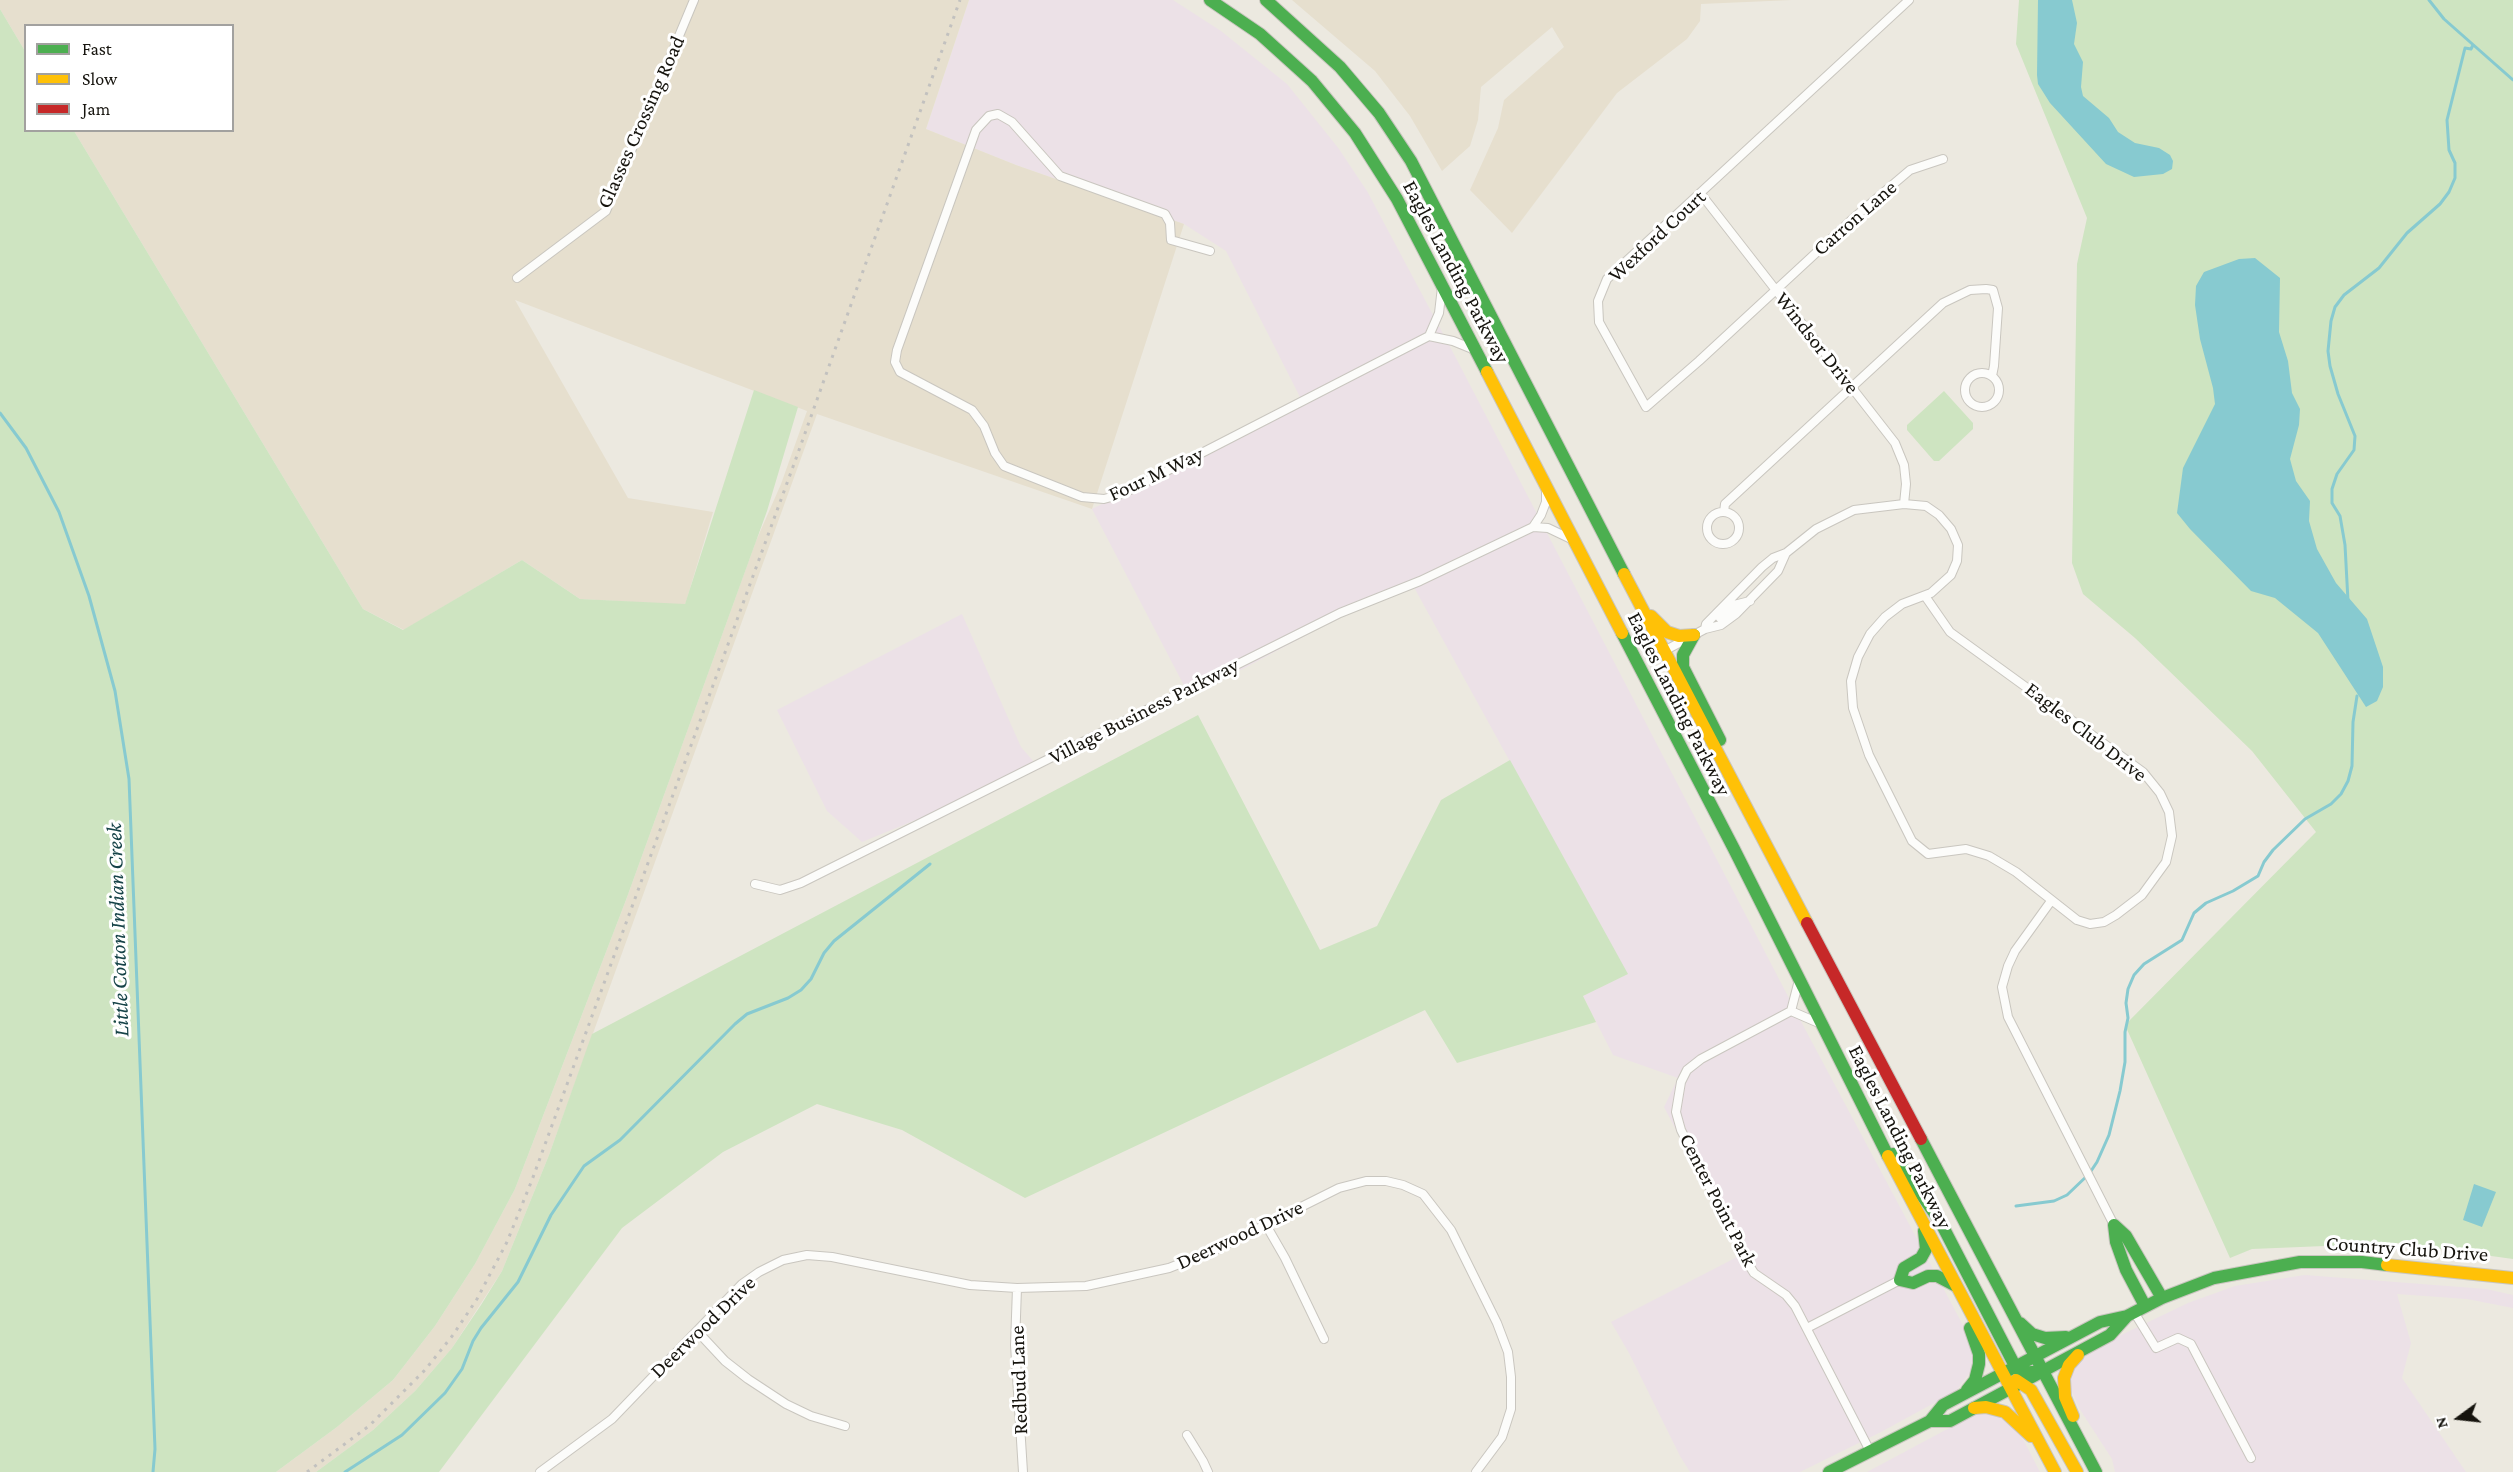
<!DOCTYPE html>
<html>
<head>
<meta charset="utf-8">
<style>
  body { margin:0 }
  #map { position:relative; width:2513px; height:1472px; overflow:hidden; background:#ece9e0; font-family:"Crimson Pro",serif }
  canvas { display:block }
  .legend { position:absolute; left:24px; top:24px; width:210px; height:108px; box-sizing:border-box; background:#fff; border:2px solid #a2a19f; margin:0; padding:8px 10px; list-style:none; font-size:18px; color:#16140e }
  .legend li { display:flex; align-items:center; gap:12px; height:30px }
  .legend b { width:30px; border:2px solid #a2a19f }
  .north { position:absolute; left:2429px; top:1388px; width:60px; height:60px; -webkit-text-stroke:4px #fff; paint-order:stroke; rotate:255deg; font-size:16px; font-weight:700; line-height:24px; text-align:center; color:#16140e }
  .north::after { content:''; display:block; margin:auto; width:21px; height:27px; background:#16140e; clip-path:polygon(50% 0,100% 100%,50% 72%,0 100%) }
</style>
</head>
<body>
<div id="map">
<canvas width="2513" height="1472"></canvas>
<ul class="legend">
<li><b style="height:8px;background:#4caf50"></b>Fast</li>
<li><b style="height:8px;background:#ffc107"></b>Slow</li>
<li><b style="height:8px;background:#c62828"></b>Jam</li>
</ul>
<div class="north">N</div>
</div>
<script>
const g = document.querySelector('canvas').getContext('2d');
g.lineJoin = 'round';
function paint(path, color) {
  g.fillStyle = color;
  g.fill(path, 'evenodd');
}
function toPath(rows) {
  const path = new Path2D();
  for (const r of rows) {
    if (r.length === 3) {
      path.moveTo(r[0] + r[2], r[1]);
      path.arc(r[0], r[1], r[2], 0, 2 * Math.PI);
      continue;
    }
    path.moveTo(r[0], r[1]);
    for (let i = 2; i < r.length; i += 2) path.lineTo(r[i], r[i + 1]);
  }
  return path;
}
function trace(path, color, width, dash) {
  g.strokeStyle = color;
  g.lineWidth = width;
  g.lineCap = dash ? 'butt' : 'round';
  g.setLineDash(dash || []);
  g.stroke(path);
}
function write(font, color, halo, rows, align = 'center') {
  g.font = font + ' "Crimson Pro",serif';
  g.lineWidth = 6;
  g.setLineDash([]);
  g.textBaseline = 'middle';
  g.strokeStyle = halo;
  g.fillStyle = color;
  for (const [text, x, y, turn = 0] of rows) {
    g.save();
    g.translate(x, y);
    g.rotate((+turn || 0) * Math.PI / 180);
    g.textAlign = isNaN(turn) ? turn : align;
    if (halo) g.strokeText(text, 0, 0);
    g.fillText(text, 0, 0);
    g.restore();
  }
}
paint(toPath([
  [969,0,1173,0,1221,31,1287,84,1339,149,1367,191,1457,360,1805,1029,1973,1344,1975,1366,1956,1391,1881,1432,1800,1472,1690,1472,1680,1456,1629,1353,1611,1322,1741,1255,1664,1107,1678,1078,1613,1055,1583,996,1627,974,1410,580,1190,697,1092,509,1303,403,1226,251,1184,224,1016,165,926,129],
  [962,614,1021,747,1040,769,862,842,827,811,777,710],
  [2305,1275,2486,1289,2513,1295,2513,1308,2467,1299,2397,1294,2411,1343,2402,1378,2466,1472,2115,1472,2112,1459,2079,1408,2069,1384,2074,1364,2117,1337,2188,1303,2235,1286],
  [1981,1411,2012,1418,2040,1472,1867,1472]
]), '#ece1e7');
paint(toPath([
  [0,0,969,0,926,129,1016,165,1184,224,1092,509,817,414,549,1155,502,1271,452,1348,415,1391,373,1430,316,1472,276,1472,337,1427,393,1380,435,1326,475,1264,515,1189,626,900,756,541,781,484,807,411,515,300,628,498,713,512,685,605,580,599,522,560,404,630,363,609,74,131,232,130,232,26,26,26,25,51,0,9],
  [1292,0,1792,0,1701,4,1700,21,1687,39,1617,93,1512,233,1470,190,1498,128,1504,100,1564,47,1552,27,1481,87,1478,120,1470,146,1442,171,1410,116,1375,71]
]), '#e6dfce');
paint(toPath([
  [2019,0,2513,0,2513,1259,2397,1243,2252,1249,2230,1258,2125,1025,2316,832,2252,751,2135,638,2083,594,2072,563,2077,264,2087,218,2016,44],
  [0,9,25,51,26,130,74,131,363,609,403,630,522,560,580,599,685,604,754,390,798,407,767,511,626,900,515,1189,475,1264,435,1326,393,1380,337,1427,276,1472,0,1472],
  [1944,391,1973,423,1973,429,1939,461,1934,461,1907,430,1907,425],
  [1198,715,1320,950,1377,926,1441,800,1510,760,1628,974,1583,996,1596,1022,1457,1063,1425,1010,1025,1198,902,1130,817,1104,723,1152,622,1228,439,1472,316,1472,373,1430,415,1391,452,1348,481,1305,502,1271,549,1155,592,1034]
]), '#cee4c1');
paint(toPath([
  [2038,0,2072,0,2077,23,2074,44,2083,62,2081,87,2083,96,2109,118,2118,132,2135,143,2159,148,2170,155,2173,161,2172,169,2163,174,2134,177,2106,164,2050,103,2038,84,2037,75],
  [2255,258,2280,278,2279,332,2288,361,2292,393,2300,409,2299,425,2290,459,2296,481,2310,501,2309,521,2317,549,2336,583,2367,619,2383,667,2383,687,2377,701,2366,707,2318,633,2275,598,2251,591,2190,529,2177,513,2183,468,2215,404,2213,388,2200,339,2195,305,2196,286,2204,272,2239,259],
  [2474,1184,2496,1192,2482,1227,2463,1220]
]), '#87cad0');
trace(toPath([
  [2429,0,2444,19,2513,80],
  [0,413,26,448,59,512,89,596,115,691,129,779,155,1449,153,1472],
  [2348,601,2345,545,2340,516,2332,503,2332,489,2337,474,2354,450,2355,436,2338,394,2330,366,2328,351,2331,321,2335,307,2344,295,2379,268,2407,233,2440,204,2449,192,2455,178,2455,163,2449,150,2447,120,2465,48,2471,49,2473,45],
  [2016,1206,2054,1201,2067,1195,2089,1174,2097,1162,2109,1135,2120,1091,2125,1062,2125,1032,2128,1018,2126,1003,2128,989,2134,975,2144,964,2182,940,2194,913,2206,903,2233,891,2258,876,2264,862,2273,850,2305,819,2331,804,2341,794,2348,781,2352,766,2353,722,2357,696],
  [345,1472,402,1435,445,1393,462,1369,473,1341,481,1328,518,1282,551,1215,584,1166,620,1140,735,1024,747,1014,788,998,801,990,811,979,824,953,834,941,930,864]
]), '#87cad0', 3);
const street = toPath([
  [1909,0,1607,279,1598,301,1599,322,1646,407,1699,361,1857,215,1910,170,1943,159],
  [1701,194,1895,443,1904,465,1906,484,1904,504],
  [1210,251,1171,240,1170,223,1165,214,1060,176,1012,122,998,114,989,116,976,130,897,350,895,362,900,372,972,410,984,426,995,453,1004,466,1082,497,1104,499,1122,494,1429,336,1439,313,1442,287],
  [517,278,606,211,694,0],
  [1429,336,1453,341,1475,350],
  [1982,390,17],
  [1723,528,16],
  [1724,512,1725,504,1943,303,1970,290,1986,289,1993,290,1998,308,1994,366,1992,376],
  [1533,527,1541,515,1546,502,1546,489],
  [1786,553,1816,529,1854,510,1904,504,1926,506,1939,515,1951,529,1958,545,1957,561,1951,575,1931,593,1902,604,1885,617,1870,634,1858,657,1851,681,1853,708,1869,755,1912,841,1928,854,1966,849,1989,856,2016,872,2077,920,2090,924,2104,922,2116,915,2142,895,2166,862,2172,836,2169,812,2160,793,2143,772,1950,632,1925,596],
  [1720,618,1734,605,1750,601],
  [1664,651,1705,629,1721,625,1736,614,1778,571,1786,553,1773,558,1762,567,1706,624,1705,629],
  [755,884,780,890,801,883,1340,613,1420,581,1533,527,1548,528,1571,539],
  [2051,901,2015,951,2008,966,2002,987,2008,1017,2114,1225],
  [1799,980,1791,1011,1701,1059,1687,1070,1681,1082,1676,1112,1681,1130,1747,1262,1754,1273,1786,1295,1795,1306,1870,1451],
  [1791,1011,1821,1024],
  [1266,1225,1285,1258,1324,1339],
  [1017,1288,1015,1345,1023,1472],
  [2134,1312,2156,1348,2178,1338,2191,1344,2251,1458],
  [1807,1328,1900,1280],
  [697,1331,725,1361,748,1379,786,1404,811,1416,845,1426],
  [1187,1435,1203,1461,1208,1472],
  [540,1472,612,1419,742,1284,759,1272,783,1260,807,1255,832,1257,970,1285,1017,1288,1086,1286,1169,1268,1217,1249,1339,1188,1366,1181,1386,1181,1403,1185,1423,1194,1451,1230,1497,1323,1508,1352,1511,1377,1511,1409,1502,1437,1476,1472]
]);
const fast = toPath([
  [1210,0,1260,34,1312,81,1355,133,1397,199,1487,372],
  [1266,0,1340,67,1379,113,1411,161,1624,574],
  [1622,633,1734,849,1888,1156],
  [1694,635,1683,655,1683,667,1720,740],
  [1921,1139,2096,1472],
  [1893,1154,1940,1221,2015,1366,2022,1373,2042,1371],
  [2114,1225,2126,1236,2162,1298],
  [2114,1225,2116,1242,2126,1270,2145,1306],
  [1924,1231,1926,1249,1921,1258,1904,1268,1900,1280,1913,1283,1928,1276,1937,1276,1956,1286],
  [2020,1323,2032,1334,2045,1338,2066,1337],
  [1967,1390,1975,1380,1979,1364,1979,1354,1970,1328],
  [1930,1421,1950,1421,2110,1335,2127,1316],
  [1829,1472,1930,1421,1943,1405,2100,1322,2127,1316,2162,1298,2214,1278,2300,1262,2362,1262,2387,1265]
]);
const slow = toPath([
  [1487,372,1622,633],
  [1624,574,1807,923],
  [1651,616,1667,632,1679,636,1694,635],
  [1888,1156,2055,1472],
  [2387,1265,2513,1278],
  [2016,1380,2031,1390,2077,1472],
  [1974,1408,1986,1407,2005,1412,2031,1436],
  [2073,1416,2065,1397,2064,1378,2069,1365,2078,1355]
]);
const jam = toPath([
  [1807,923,1921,1139]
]);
trace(street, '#c9c6bf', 10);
trace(fast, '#c9c6bf', 14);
trace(slow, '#c9c6bf', 14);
trace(jam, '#c9c6bf', 14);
trace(street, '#fcfcfa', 8);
trace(fast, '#4caf50', 12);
trace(slow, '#ffc107', 12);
trace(jam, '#c62828', 12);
trace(toPath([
  [307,1472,369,1426,425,1370,453,1335,477,1299,507,1242,532,1180,794,464,960,0]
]), '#c2c1bf', 3, [3, 6]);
write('21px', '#16140e', '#fff', [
  ["Glasses Crossing Road",641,122,-66],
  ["Carron Lane",1855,218,-41],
  ["Wexford Court",1657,236,-43],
  ["Eagles Landing Parkway",1456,272,62],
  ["Windsor Drive",1817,343,52],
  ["Four M Way",1156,474,-25],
  ["Eagles Landing Parkway",1679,704,63],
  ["Village Business Parkway",1144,711,-27],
  ["Eagles Club Drive",2086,732,38],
  ["Eagles Landing Parkway",1900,1137,63],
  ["Center Point Park",1718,1200,63],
  ["Deerwood Drive",1240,1235,-25],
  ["Country Club Drive",2407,1249,4],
  ["Deerwood Drive",703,1327,-44],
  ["Redbud Lane",1019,1380,-92]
]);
write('italic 22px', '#164348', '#fff', [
  ["Little Cotton Indian Creek",118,930,-92]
]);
</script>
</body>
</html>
